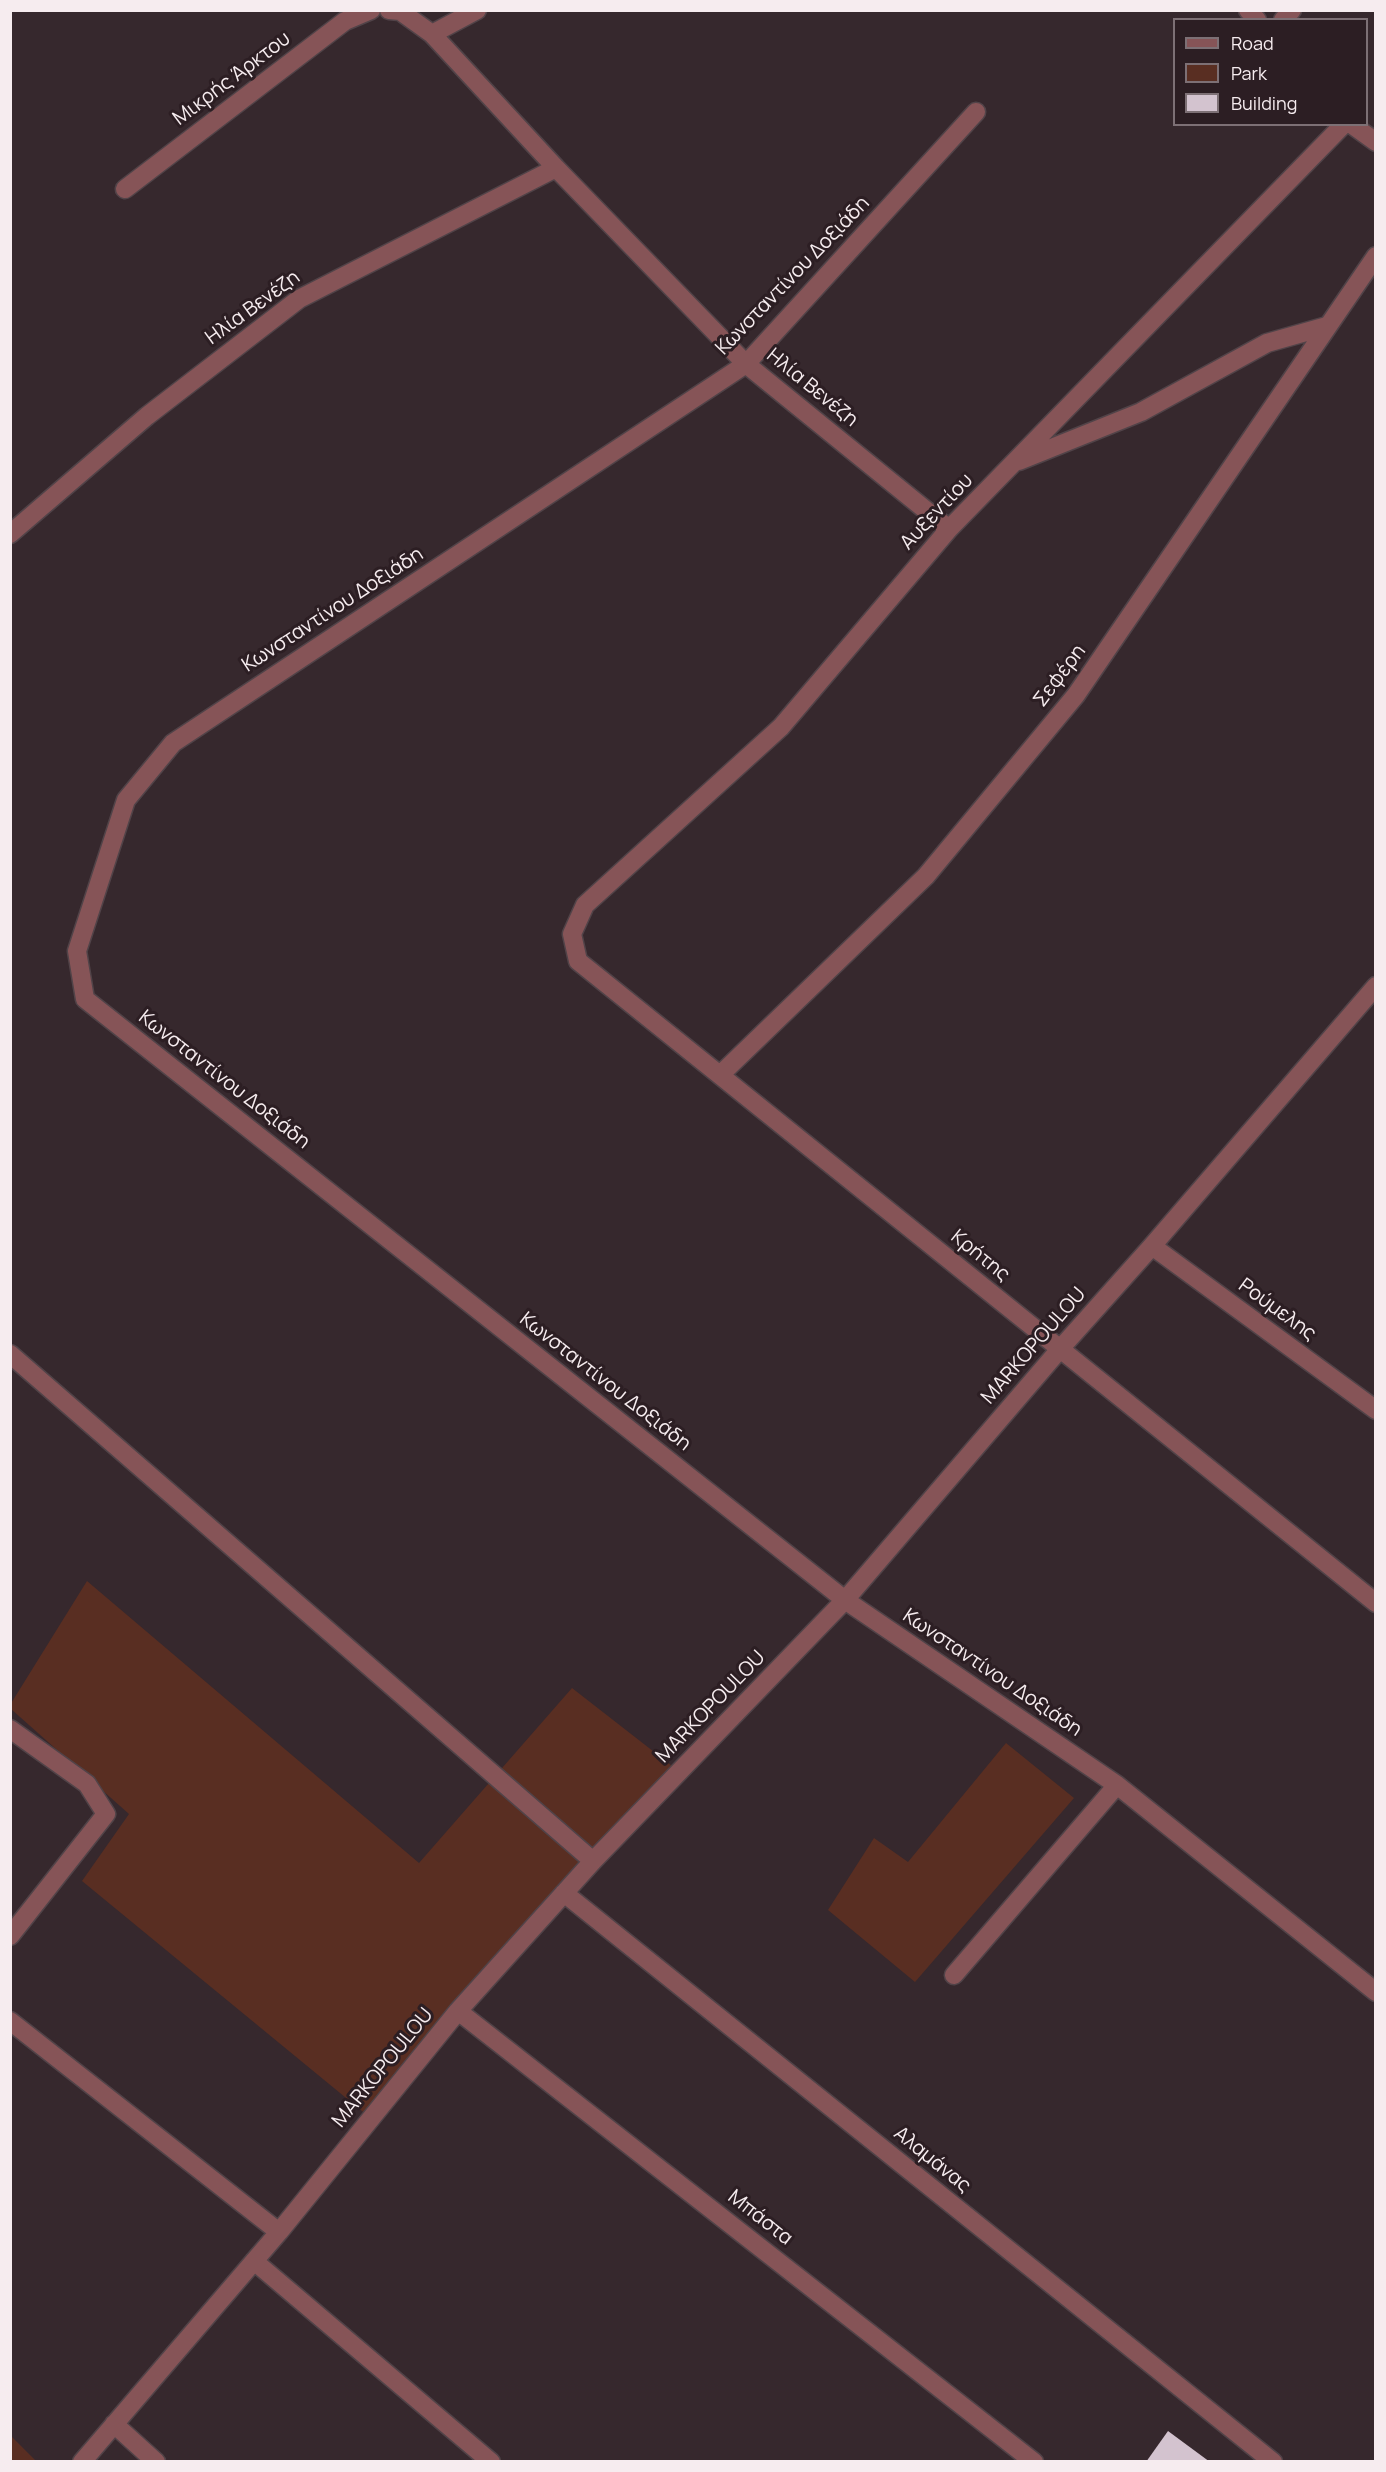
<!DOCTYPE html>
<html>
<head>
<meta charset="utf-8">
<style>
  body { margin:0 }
  #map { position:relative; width:1386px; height:2472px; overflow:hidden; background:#36282d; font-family:Manrope,sans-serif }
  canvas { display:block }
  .frame { position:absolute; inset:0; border:12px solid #f6ecef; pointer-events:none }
  .legend { position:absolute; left:1173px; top:18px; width:195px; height:108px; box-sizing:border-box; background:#2c1e23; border:2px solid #7d7075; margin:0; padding:8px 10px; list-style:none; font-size:18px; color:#f6ecef }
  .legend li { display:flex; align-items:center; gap:12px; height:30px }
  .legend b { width:30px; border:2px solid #7d7075 }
</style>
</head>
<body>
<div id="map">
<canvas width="1386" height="2472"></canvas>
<div class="frame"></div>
<ul class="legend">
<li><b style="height:8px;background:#865457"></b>Road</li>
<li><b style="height:16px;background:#592e22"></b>Park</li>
<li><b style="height:16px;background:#d3c3cf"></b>Building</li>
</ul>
</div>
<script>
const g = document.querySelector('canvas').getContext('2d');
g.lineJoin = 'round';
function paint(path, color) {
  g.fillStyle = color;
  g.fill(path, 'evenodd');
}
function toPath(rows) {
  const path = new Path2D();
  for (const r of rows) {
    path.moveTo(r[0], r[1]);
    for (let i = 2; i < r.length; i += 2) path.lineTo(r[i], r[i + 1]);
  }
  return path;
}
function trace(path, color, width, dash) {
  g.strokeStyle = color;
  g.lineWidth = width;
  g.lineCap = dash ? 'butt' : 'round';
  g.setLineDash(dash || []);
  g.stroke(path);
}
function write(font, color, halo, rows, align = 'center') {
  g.font = font + ' Manrope,sans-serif';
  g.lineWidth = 6;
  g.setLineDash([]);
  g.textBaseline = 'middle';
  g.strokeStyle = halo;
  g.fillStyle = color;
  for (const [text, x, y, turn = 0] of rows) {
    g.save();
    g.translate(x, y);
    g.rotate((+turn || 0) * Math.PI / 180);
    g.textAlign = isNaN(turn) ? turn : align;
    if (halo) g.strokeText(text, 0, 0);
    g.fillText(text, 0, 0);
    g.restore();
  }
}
paint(toPath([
  [87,1581,419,1863,572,1688,676,1769,368,2116,82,1881,129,1814,11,1709,10,1705],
  [1006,1743,1074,1798,915,1982,828,1910,874,1838,908,1862],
  [10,2436,11,2436,36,2461,11,2461]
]), '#592e22');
paint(toPath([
  [1168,2431,1210,2462,1146,2462]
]), '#d3c3cf');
const minor = toPath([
  [389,10,400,11,432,34,477,10],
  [1248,10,1257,20],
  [1283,20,1292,10],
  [432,34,556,168,746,364,949,529],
  [976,112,746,364,173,743,126,800,77,951,85,999,845,1600,1117,1785,1376,1992],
  [1344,124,949,529,781,727,585,905,572,934,578,961,1376,1603],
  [1351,124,1376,142],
  [125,189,345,21,371,10],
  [1019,461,1141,412,1267,343,1327,326],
  [10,534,147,416,299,299,556,168],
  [720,1075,926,876,1076,695,1376,256],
  [1152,1246,1376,1410],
  [10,1354,593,1861],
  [10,1729,87,1784,106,1814,10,1936],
  [564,1893,1273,2462],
  [954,1975,1117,1785],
  [458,2011,1034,2462],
  [10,2021,279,2232],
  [254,2261,491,2462],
  [114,2424,156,2462],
  [82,2462,279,2232,458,2011,593,1861,845,1600,1060,1349,1152,1246,1376,986]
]);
trace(minor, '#514348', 21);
trace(minor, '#865457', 18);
write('20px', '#f6ecef', '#2c1e23', [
  ["Μικρής Άρκτου",232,79,-37],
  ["Κωνσταντίνου Δοξιάδη",793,276,-46],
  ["Ηλία Βενέζη",253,308,-36],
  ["Ηλία Βενέζη",812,388,39],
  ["Αυξεντίου",937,512,-47],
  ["Κωνσταντίνου Δοξιάδη",333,610,-33],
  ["Σεφέρη",1060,676,-53],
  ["Κωνσταντίνου Δοξιάδη",224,1080,38],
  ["Κρήτης",980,1256,39],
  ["Ρούμελης",1277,1310,36],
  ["MARKOPOULOU",1034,1346,-49],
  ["Κωνσταντίνου Δοξιάδη",605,1382,38],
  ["Κωνσταντίνου Δοξιάδη",992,1673,34],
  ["MARKOPOULOU",711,1707,-46],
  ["MARKOPOULOU",383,2068,-51],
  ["Αλαμάνας",932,2160,39],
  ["Μπάστα",760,2218,38]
]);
</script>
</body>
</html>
